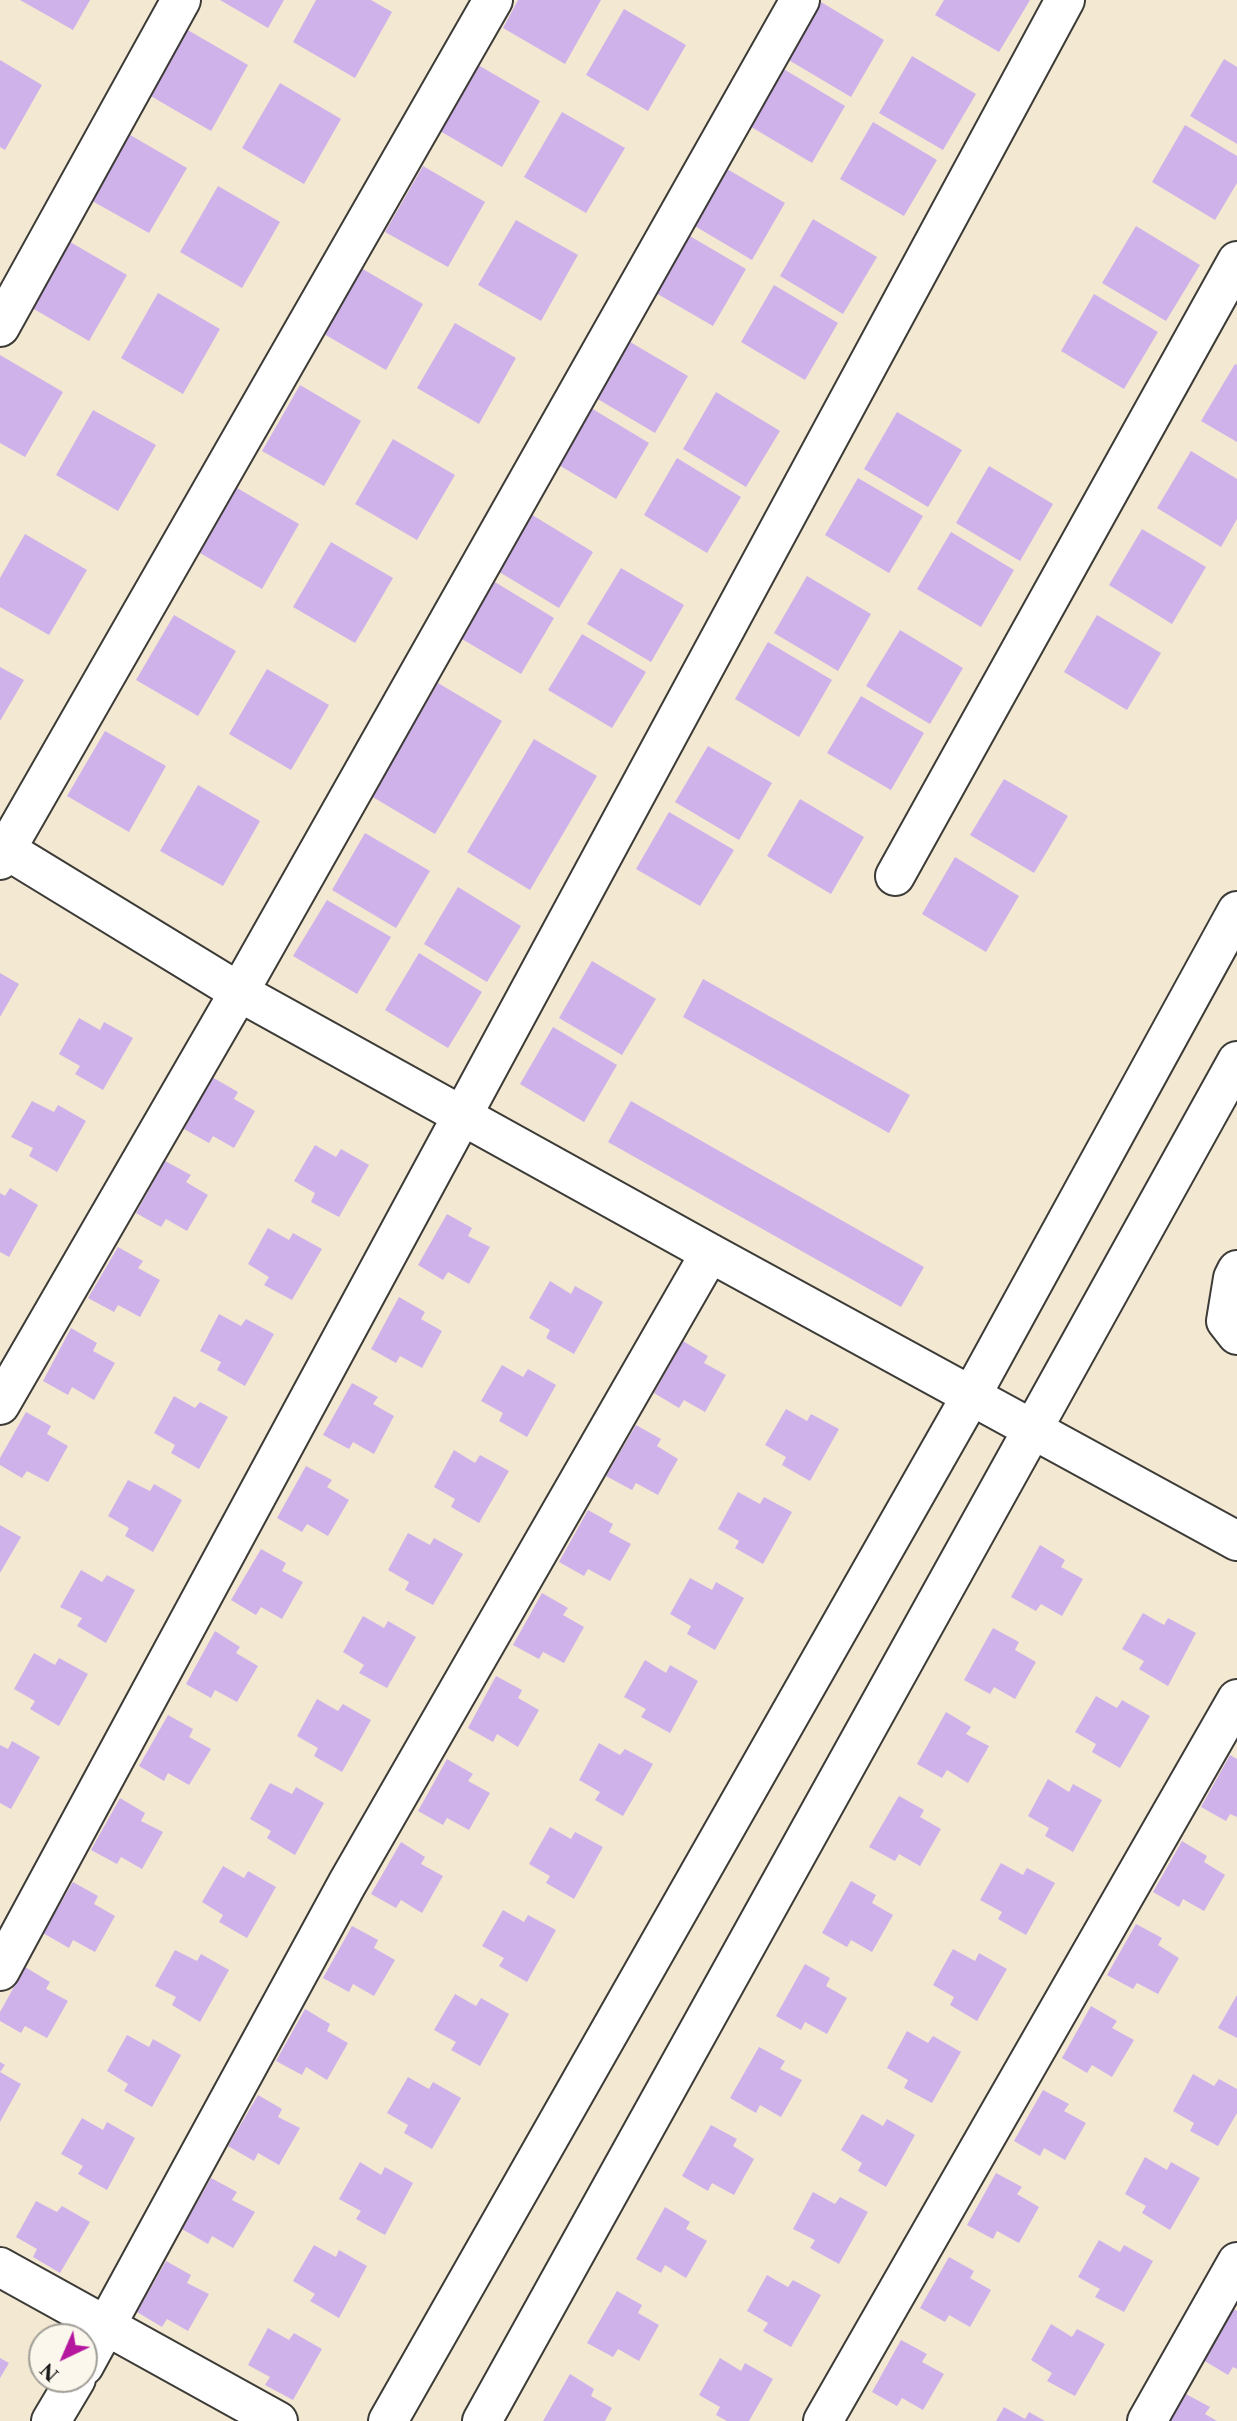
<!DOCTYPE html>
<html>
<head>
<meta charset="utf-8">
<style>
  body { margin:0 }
  #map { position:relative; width:1237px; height:2421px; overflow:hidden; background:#f3e8d1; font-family:"Libre Caslon Text",serif }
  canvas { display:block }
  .north { position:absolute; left:28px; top:2323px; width:70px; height:70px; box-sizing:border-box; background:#fbf7ec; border:2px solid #a29f99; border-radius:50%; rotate:224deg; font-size:19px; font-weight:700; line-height:28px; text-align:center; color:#1c1c1c }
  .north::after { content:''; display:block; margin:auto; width:24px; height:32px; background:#b5179e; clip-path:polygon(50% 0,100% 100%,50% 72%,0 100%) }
</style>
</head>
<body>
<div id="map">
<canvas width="1237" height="2421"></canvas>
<div class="north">N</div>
</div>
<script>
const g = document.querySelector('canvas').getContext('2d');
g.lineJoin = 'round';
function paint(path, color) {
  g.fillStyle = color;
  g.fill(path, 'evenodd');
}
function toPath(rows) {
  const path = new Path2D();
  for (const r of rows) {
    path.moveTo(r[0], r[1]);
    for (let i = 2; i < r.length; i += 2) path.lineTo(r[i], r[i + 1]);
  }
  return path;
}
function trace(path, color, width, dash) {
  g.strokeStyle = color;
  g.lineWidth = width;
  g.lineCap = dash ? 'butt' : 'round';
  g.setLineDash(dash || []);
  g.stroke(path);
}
paint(toPath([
  [20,0,90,0,73,30],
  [220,0,284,0,268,28],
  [316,0,371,0,392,12,355,78,293,42],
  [518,0,601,0,565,64,503,28],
  [944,0,1030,0,999,52,935,15],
  [821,2,884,40,851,97,787,59],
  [624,9,686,45,648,111,586,75],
  [186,29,248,65,211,131,149,95],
  [912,56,976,94,943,150,879,113],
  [1224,59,1237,67,1237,144,1190,116],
  [0,60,42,85,5,150,0,147],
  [478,65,540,101,502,167,440,131],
  [782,68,845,106,812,163,748,125],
  [280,83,341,119,304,184,242,148],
  [562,112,625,148,586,213,524,177],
  [873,122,937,160,904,216,840,179],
  [1185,125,1237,156,1237,183,1215,220,1152,182],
  [125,132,187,168,149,233,87,198],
  [423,166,485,202,448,267,385,232],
  [722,166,785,203,752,260,688,222],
  [218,186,280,222,242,288,180,252],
  [813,219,877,257,843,314,780,276],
  [516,220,578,255,541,321,478,285],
  [1136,226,1200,265,1166,321,1102,283],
  [683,232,746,269,713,326,649,289],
  [65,239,127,275,89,341,27,305],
  [361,268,423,304,386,370,324,334],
  [774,285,838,323,805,380,741,342],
  [158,293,220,329,183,394,121,358],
  [1094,294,1158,332,1124,389,1061,351],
  [455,323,516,358,479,424,417,388],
  [625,339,688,376,655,433,591,395],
  [0,355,63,392,25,457,0,443],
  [1235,364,1237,365,1237,442,1201,421],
  [300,385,361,421,324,486,262,451],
  [716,392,780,431,746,487,683,449],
  [586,405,649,443,616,499,552,461],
  [93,410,156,445,118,511,56,475],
  [897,412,962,450,928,507,864,469],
  [393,439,455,475,417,540,355,504],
  [1191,451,1237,479,1237,519,1221,547,1157,508],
  [677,458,741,497,707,553,644,515],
  [989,466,1053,504,1020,561,956,523],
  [858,478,923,516,889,573,825,535],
  [237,488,299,524,262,589,200,553],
  [529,513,593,552,559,608,496,570],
  [1142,529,1206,567,1172,624,1109,585],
  [951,532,1014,570,981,627,917,589],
  [25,534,87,570,49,635,0,607,0,578],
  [331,542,393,578,355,643,293,607],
  [621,568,684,605,651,662,587,624],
  [807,576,871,614,838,671,774,633],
  [490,579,554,618,521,674,457,636],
  [174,615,236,651,198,716,136,680],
  [1097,615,1161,653,1127,710,1064,672],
  [900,630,963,668,930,724,866,686],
  [582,634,646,672,612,728,548,690],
  [768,642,832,680,799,737,735,699],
  [0,667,24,680,0,721],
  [267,669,329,705,291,770,229,734],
  [438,683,502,721,435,834,371,796],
  [861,696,924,733,891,790,827,753],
  [105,731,166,766,129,832,67,796],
  [534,739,597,776,530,890,467,852],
  [708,746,772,783,739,840,675,802],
  [1004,779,1068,816,1034,873,970,835],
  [198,785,260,821,223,886,160,851],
  [800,799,864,837,831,894,767,856],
  [669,812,734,850,700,906,636,869],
  [365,833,430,871,396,928,332,890],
  [955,857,1019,896,986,952,922,914],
  [458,887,521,926,487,982,424,944],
  [327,900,391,937,357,994,293,956],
  [419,953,482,992,448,1048,385,1010],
  [592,961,656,999,622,1055,559,1018],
  [0,973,19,984,0,1017],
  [703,979,910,1095,889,1133,683,1017],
  [79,1018,100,1030,104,1022,133,1038,103,1090,75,1074,80,1066,59,1054],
  [553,1027,617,1065,584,1122,520,1084],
  [212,1077,238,1092,234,1099,255,1111,234,1148,213,1136,209,1143,184,1129],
  [32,1101,54,1112,58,1105,86,1121,57,1172,29,1156,33,1148,11,1137],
  [631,1101,924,1267,901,1307,608,1142],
  [315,1145,336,1157,341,1149,369,1165,339,1217,311,1202,315,1193,294,1181],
  [165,1161,191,1175,186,1182,208,1195,187,1231,166,1219,161,1227,136,1213],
  [10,1188,38,1205,9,1257,0,1252,0,1193,5,1196],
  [447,1214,472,1228,468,1236,490,1247,469,1284,448,1272,443,1280,418,1265],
  [268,1228,289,1240,293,1233,322,1249,292,1300,264,1285,269,1277,248,1264],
  [118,1247,143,1261,138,1268,160,1280,140,1317,118,1305,114,1312,88,1298],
  [550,1281,571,1294,575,1286,603,1302,574,1354,546,1338,550,1330,529,1318],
  [399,1297,425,1312,421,1319,442,1331,422,1368,400,1356,396,1363,371,1349],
  [219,1314,241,1326,246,1319,274,1334,245,1386,217,1370,221,1362,200,1351],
  [71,1328,97,1343,93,1351,115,1363,94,1400,72,1387,68,1395,43,1381],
  [683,1341,708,1356,704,1363,726,1375,705,1412,684,1400,679,1408,654,1393],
  [502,1365,523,1377,528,1369,556,1385,527,1437,499,1421,503,1413,481,1401],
  [352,1383,378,1397,373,1404,394,1416,374,1454,353,1442,349,1449,323,1435],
  [174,1396,195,1408,200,1402,228,1417,199,1469,171,1453,175,1445,154,1433],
  [786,1409,807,1421,811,1414,839,1429,810,1481,782,1465,786,1457,765,1445],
  [26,1412,51,1426,47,1434,68,1446,48,1482,27,1471,22,1478,0,1465,0,1458],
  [636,1425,661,1439,657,1446,678,1459,658,1495,636,1483,632,1490,606,1476],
  [454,1450,475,1463,480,1455,509,1471,479,1523,451,1507,455,1499,434,1487],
  [306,1466,332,1480,327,1487,349,1500,328,1536,307,1524,302,1532,277,1518],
  [128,1480,150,1491,154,1484,182,1500,153,1552,125,1536,129,1528,108,1516],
  [738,1492,760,1504,764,1497,792,1512,763,1564,735,1548,739,1541,718,1529],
  [588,1510,613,1524,609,1532,631,1544,610,1581,588,1569,584,1576,559,1562],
  [0,1525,21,1537,0,1573],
  [408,1533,430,1545,434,1538,463,1554,433,1605,405,1590,409,1582,388,1570],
  [1040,1545,1065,1560,1061,1567,1083,1579,1062,1616,1041,1604,1036,1611,1011,1597],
  [261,1549,286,1563,282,1571,303,1582,282,1619,261,1607,256,1615,231,1600],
  [81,1570,102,1582,107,1575,135,1590,106,1643,77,1626,82,1618,60,1607],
  [690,1578,712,1590,716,1582,744,1598,715,1650,687,1634,691,1626,670,1614],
  [542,1593,568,1608,563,1615,584,1627,564,1663,543,1652,539,1659,513,1645],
  [1143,1613,1164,1625,1168,1618,1196,1633,1168,1686,1139,1669,1144,1661,1122,1649],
  [363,1616,384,1628,388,1621,416,1637,387,1688,359,1673,364,1665,343,1652],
  [993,1628,1019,1642,1015,1650,1036,1662,1015,1699,994,1687,990,1694,964,1680],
  [215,1631,240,1647,236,1653,258,1666,237,1702,215,1690,211,1698,186,1684],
  [34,1653,55,1665,59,1658,88,1674,59,1726,30,1709,35,1701,14,1689],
  [645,1660,666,1673,670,1665,698,1681,670,1733,641,1717,646,1709,624,1697],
  [496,1676,522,1690,518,1698,539,1710,518,1747,497,1734,493,1742,468,1728],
  [1096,1696,1117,1708,1122,1700,1150,1716,1120,1768,1092,1752,1096,1744,1075,1732],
  [317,1699,338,1711,343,1704,371,1720,342,1772,314,1756,318,1748,297,1736],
  [946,1712,971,1727,966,1734,989,1746,968,1783,947,1770,942,1778,917,1764],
  [168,1715,193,1729,189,1737,211,1749,189,1785,168,1773,164,1781,139,1766],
  [12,1741,40,1757,11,1809,0,1803,0,1745,8,1749],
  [599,1743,620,1755,625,1749,653,1764,623,1816,595,1800,600,1792,579,1780],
  [1230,1755,1237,1759,1237,1817,1230,1814,1226,1821,1201,1807],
  [447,1759,473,1774,468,1781,490,1793,469,1830,447,1818,443,1825,418,1811],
  [1048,1779,1069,1792,1073,1784,1102,1800,1073,1852,1045,1836,1049,1828,1028,1816],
  [270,1783,292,1794,296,1787,324,1803,295,1855,267,1838,271,1831,250,1819],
  [899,1796,924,1810,920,1817,941,1829,920,1866,899,1854,895,1861,869,1847],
  [120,1798,145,1813,141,1821,163,1832,142,1869,121,1857,117,1864,91,1850],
  [550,1827,571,1839,575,1832,603,1847,574,1899,546,1883,550,1876,529,1864],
  [1182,1841,1207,1856,1204,1862,1225,1875,1204,1911,1183,1899,1179,1907,1153,1892],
  [401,1842,425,1857,421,1864,443,1876,422,1913,401,1900,396,1908,371,1894],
  [1001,1863,1023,1875,1027,1868,1055,1883,1026,1935,998,1919,1002,1912,980,1900],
  [223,1866,244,1878,248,1871,276,1887,247,1938,219,1922,223,1915,202,1902],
  [851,1881,876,1895,872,1903,893,1915,872,1952,851,1940,847,1947,822,1933],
  [73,1882,98,1896,94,1904,115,1916,95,1952,73,1940,69,1948,43,1933],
  [503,1910,524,1922,528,1915,556,1930,527,1982,499,1966,504,1958,482,1946],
  [1136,1924,1162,1938,1158,1945,1179,1958,1158,1994,1137,1983,1133,1989,1107,1975],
  [352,1926,378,1940,374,1948,395,1960,374,1996,353,1984,349,1992,323,1978],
  [953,1949,975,1961,979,1953,1007,1969,977,2021,950,2005,954,1997,933,1985],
  [175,1950,197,1961,201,1954,229,1970,200,2022,172,2005,176,1997,155,1986],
  [805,1964,830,1978,826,1986,847,1998,827,2034,805,2022,801,2030,776,2016],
  [25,1967,50,1982,46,1989,68,2001,47,2038,25,2026,21,2033,0,2021,0,2012],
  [455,1994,476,2006,481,1998,509,2014,480,2066,451,2050,456,2042,434,2030],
  [1237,1995,1237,2038,1218,2028],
  [1091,2006,1117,2021,1112,2028,1134,2040,1112,2077,1092,2065,1087,2073,1062,2058],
  [305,2009,330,2024,327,2031,348,2043,327,2080,306,2067,302,2075,276,2061],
  [907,2031,928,2043,933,2036,961,2052,932,2103,904,2088,908,2080,887,2068],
  [127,2035,149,2047,153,2039,181,2055,152,2107,124,2091,128,2084,107,2071],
  [759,2047,785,2061,780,2069,802,2080,781,2117,760,2105,756,2113,730,2098],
  [0,2062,5,2065,0,2072,21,2084,0,2122],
  [1193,2074,1214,2086,1219,2079,1237,2089,1237,2113,1218,2146,1190,2131,1194,2123,1173,2111],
  [408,2077,429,2089,433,2082,461,2098,432,2149,404,2133,408,2125,387,2113],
  [1043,2090,1069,2104,1064,2111,1086,2123,1065,2160,1044,2148,1040,2156,1014,2141],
  [258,2095,282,2109,278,2117,300,2128,279,2165,258,2153,254,2161,228,2146],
  [862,2114,883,2126,887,2119,915,2135,886,2187,858,2171,862,2163,841,2150],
  [82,2118,103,2130,107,2122,135,2138,107,2190,78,2174,83,2166,61,2154],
  [711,2125,737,2139,733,2146,754,2159,734,2195,712,2183,708,2191,682,2176],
  [1145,2157,1167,2170,1171,2162,1200,2178,1170,2230,1142,2213,1146,2206,1125,2194],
  [360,2162,381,2175,385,2167,413,2183,385,2235,356,2219,361,2211,339,2199],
  [996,2173,1022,2187,1017,2194,1039,2207,1019,2243,997,2231,993,2239,967,2225],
  [211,2178,237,2192,232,2200,255,2212,233,2248,212,2236,208,2244,182,2229],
  [813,2192,835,2204,840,2197,868,2212,839,2264,810,2248,815,2240,793,2229],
  [36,2201,57,2212,62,2206,90,2222,60,2273,33,2257,37,2249,16,2237],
  [665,2207,690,2222,686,2229,707,2241,686,2278,665,2265,661,2273,636,2259],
  [1099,2240,1120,2252,1124,2245,1153,2261,1124,2312,1095,2297,1100,2289,1078,2277],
  [314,2245,336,2257,339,2250,367,2266,339,2318,310,2301,315,2294,293,2281],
  [949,2257,974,2271,970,2278,991,2290,970,2327,949,2315,945,2322,920,2308],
  [166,2261,191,2275,187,2283,209,2294,188,2331,167,2319,162,2327,137,2312],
  [767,2275,788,2287,793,2280,821,2295,791,2347,763,2331,768,2323,747,2311],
  [617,2291,642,2305,638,2313,659,2325,639,2361,618,2349,613,2357,587,2343],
  [1232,2308,1237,2311,1237,2369,1233,2367,1228,2375,1203,2360],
  [1051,2324,1072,2337,1077,2329,1105,2344,1075,2396,1047,2381,1052,2373,1031,2360],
  [268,2328,289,2340,294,2333,322,2349,293,2400,265,2385,270,2377,248,2365],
  [901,2340,927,2354,922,2362,944,2374,923,2410,902,2398,897,2406,872,2392],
  [0,2358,9,2363,0,2378],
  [720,2358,741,2371,745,2363,773,2379,749,2421,727,2421,716,2415,720,2407,699,2395],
  [570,2374,594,2389,591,2396,612,2408,605,2421,543,2421],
  [1184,2393,1210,2407,1205,2414,1217,2421,1168,2421],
  [1004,2407,1025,2419,1029,2412,1045,2421,996,2421]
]), '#d0b2ea');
const minor = toPath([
  [0,327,181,0],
  [0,846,239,992,710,1253,1237,1541],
  [0,860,493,0],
  [895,876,1237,261],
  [1237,1270,1233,1278,1226,1321,1237,1335],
  [0,1405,239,992,800,0],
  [0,1971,1065,0],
  [0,2267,278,2421],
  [84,2366,347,1884,710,1253],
  [51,2421,76,2379],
  [388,2421,971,1396,1237,911],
  [482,2421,1237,1061],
  [823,2421,1237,1699],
  [1147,2421,1237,2262]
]);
trace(minor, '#3c3b37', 42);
trace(minor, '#fff', 38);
</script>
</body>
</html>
